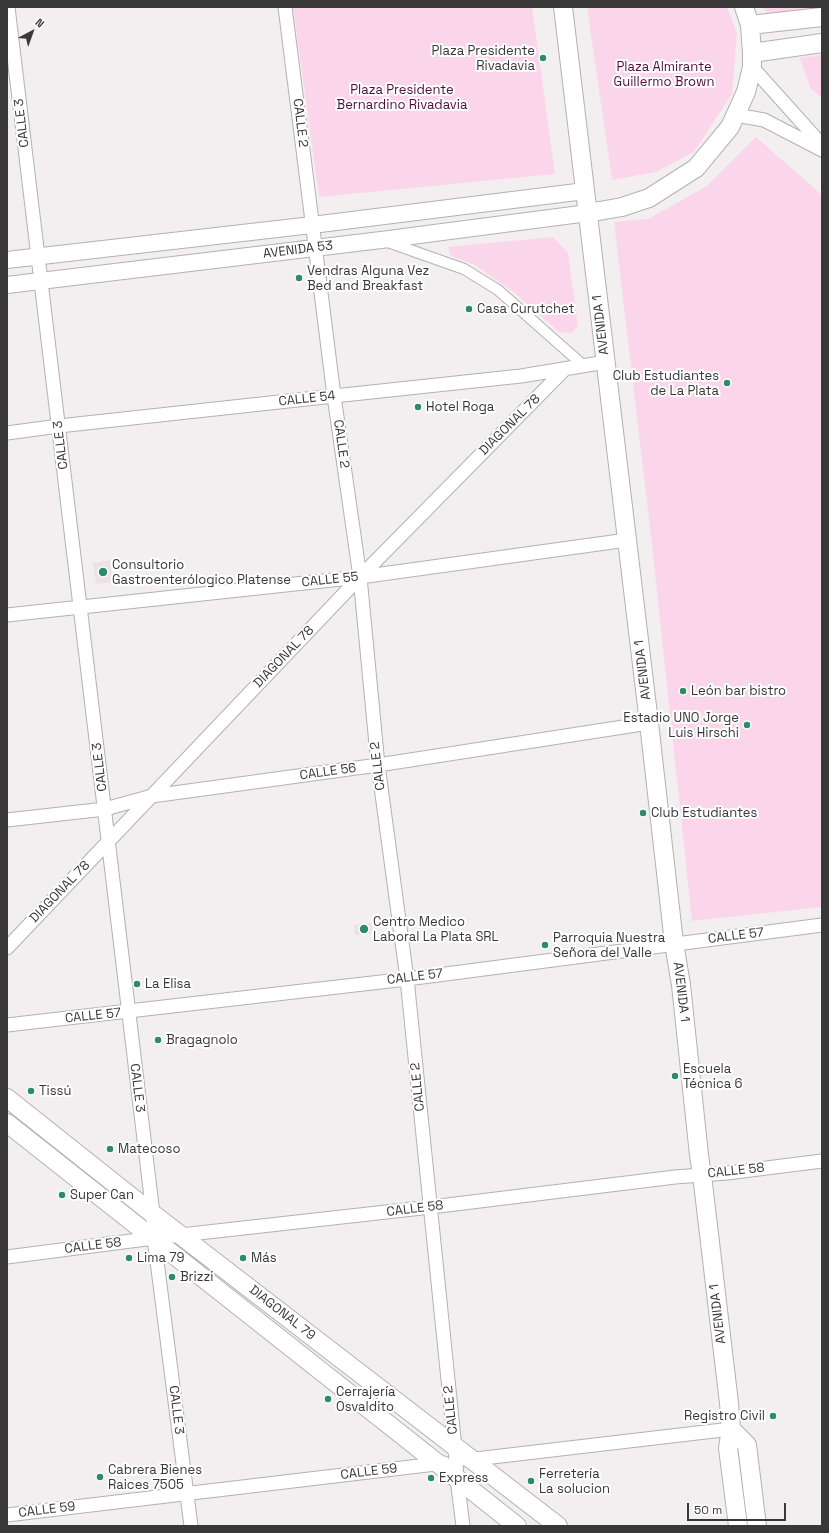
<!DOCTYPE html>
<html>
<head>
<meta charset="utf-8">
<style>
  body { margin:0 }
  #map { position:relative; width:829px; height:1533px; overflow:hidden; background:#f3eff1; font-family:"Space Grotesk",sans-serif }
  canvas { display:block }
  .frame { position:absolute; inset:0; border:8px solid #393838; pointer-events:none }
  .north { position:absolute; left:12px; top:12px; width:40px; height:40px; -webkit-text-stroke:3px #fff; paint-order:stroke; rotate:41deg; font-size:11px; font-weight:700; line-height:16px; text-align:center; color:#393838 }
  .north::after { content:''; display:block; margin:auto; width:14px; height:18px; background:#393838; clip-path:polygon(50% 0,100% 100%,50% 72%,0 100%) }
  .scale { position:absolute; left:687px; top:1503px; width:99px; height:18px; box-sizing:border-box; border:2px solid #393838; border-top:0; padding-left:5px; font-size:12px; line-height:14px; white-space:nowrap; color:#393838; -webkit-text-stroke:3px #fff; paint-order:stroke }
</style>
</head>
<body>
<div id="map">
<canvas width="829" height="1533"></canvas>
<div class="frame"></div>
<div class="north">N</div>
<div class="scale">50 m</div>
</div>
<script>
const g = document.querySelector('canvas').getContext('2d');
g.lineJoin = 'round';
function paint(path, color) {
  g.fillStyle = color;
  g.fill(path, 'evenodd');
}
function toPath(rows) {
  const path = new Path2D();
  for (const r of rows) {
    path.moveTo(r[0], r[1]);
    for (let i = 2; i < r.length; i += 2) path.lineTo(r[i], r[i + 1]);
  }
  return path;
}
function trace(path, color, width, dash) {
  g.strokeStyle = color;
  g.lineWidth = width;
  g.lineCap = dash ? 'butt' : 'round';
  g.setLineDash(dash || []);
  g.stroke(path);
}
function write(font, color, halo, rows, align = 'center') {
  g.font = font + ' "Space Grotesk",sans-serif';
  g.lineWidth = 4;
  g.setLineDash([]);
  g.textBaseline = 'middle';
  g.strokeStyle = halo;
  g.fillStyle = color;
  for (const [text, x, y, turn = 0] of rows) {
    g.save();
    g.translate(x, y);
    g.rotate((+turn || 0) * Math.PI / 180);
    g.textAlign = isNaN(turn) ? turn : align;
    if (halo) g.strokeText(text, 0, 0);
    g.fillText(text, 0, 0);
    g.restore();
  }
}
paint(toPath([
  [110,560,113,582,96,584,93,563],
  [372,923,373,933,355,935,354,925]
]), '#ebe1e6');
paint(toPath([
  [293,7,532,7,555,174,319,197],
  [587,7,727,7,737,34,732,94,694,152,656,172,612,180],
  [763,7,822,7,822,13,770,19],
  [822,55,822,98,810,88,800,58],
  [756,137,822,195,822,907,692,921,652,545,614,222,648,219,707,186],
  [553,237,568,253,578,326,571,333,559,332,515,293,475,265,451,256,448,247]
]), '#fbd6eb');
const pedestrian = toPath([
  [385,241,464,269,498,290,584,366]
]);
const minor = toPath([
  [8,7,153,1214,154,1238,191,1526],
  [285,7,334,396,360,577,378,765,407,979,455,1448,457,1479,463,1526],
  [752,67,822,145],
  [736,115,764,120,822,150],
  [7,433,59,426,334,396,521,376,606,362],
  [7,615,360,577,627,540],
  [7,820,105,809,152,796,378,765,649,723],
  [7,948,360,577,564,370],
  [7,1025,407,979,822,925],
  [7,1257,154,1238,431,1207,675,1177,727,1173,822,1161],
  [467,1460,731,1429],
  [7,1515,444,1463]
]);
const tertiary = toPath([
  [7,260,312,225,585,191],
  [7,285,381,240,588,213]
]);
const secondary = toPath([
  [563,7,649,723,674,943,681,985,699,1155,702,1175,729,1403,731,1429,728,1448,738,1526],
  [750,25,822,17],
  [752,53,822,43],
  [588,213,622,207,649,198,696,168,730,127,746,92,752,67,752,53,750,25,744,7],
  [7,1098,153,1214,558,1526],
  [7,1123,517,1526],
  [731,1429,747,1445,757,1526]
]);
trace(pedestrian, '#b4b1b3', 12);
trace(minor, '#b4b1b3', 15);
trace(tertiary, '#b4b1b3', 18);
trace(secondary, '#b4b1b3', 20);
trace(pedestrian, '#fff', 10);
trace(minor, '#fff', 13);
trace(tertiary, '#fff', 16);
trace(secondary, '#fff', 18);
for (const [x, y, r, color] of [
  [543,58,4,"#2b8c66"],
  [299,278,4,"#2b8c66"],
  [469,309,4,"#2b8c66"],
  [727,383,4,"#2b8c66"],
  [418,407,4,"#2b8c66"],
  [103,572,5,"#2b8c66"],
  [683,691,4,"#2b8c66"],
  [747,725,4,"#2b8c66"],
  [643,813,4,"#2b8c66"],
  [364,929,5,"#2b8c66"],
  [545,945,4,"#2b8c66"],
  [137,984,4,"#2b8c66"],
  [158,1040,4,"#2b8c66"],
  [675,1076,4,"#2b8c66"],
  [31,1091,4,"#2b8c66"],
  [110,1149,4,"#2b8c66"],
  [62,1195,4,"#2b8c66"],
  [129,1258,4,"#2b8c66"],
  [243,1258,4,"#2b8c66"],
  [172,1277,4,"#2b8c66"],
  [328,1399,4,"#2b8c66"],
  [773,1416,4,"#2b8c66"],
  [100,1477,4,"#2b8c66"],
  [431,1478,4,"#2b8c66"],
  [531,1481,4,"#2b8c66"]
]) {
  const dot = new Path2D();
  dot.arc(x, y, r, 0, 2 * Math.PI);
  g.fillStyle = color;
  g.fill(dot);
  trace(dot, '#fff', 1.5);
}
write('13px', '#393838', '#fff', [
  ["Plaza Presidente",535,51,"right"],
  ["Rivadavia",535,66,"right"],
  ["Vendras Alguna Vez",307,271],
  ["Bed and Breakfast",307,286],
  ["Casa Curutchet",477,309],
  ["Club Estudiantes",719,376,"right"],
  ["de La Plata",719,391,"right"],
  ["Hotel Roga",426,407],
  ["Consultorio",112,565],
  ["Gastroenterólogico Platense",112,580],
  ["León bar bistro",691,691],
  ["Estadio UNO Jorge",739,718,"right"],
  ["Luis Hirschi",739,733,"right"],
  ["Club Estudiantes",651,813],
  ["Centro Medico",373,922],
  ["Laboral La Plata SRL",373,937],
  ["Parroquia Nuestra",553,938],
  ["Señora del Valle",553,953],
  ["La Elisa",145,984],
  ["Bragagnolo",166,1040],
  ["Escuela",683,1069],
  ["Técnica 6",683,1084],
  ["Tissú",39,1091],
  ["Matecoso",118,1149],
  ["Super Can",70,1195],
  ["Lima 79",137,1258],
  ["Más",251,1258],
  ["Brizzi",180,1277],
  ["Cerrajería",336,1392],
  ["Osvaldito",336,1407],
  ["Registro Civil",765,1416,"right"],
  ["Cabrera Bienes",108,1470],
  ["Raices 7505",108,1485],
  ["Ferretería",539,1474],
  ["La solucion",539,1489],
  ["Express",439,1478]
], 'left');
write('13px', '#4f0e3b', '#fff', [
  ["Plaza Almirante",664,67],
  ["Guillermo Brown",664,82],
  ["Plaza Presidente",402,90],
  ["Bernardino Rivadavia",402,105]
]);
write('13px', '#393838', '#fff', [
  ["CALLE 3",22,123,-97],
  ["CALLE 2",300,123,83],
  ["AVENIDA 53",298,250,-7],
  ["AVENIDA 1",601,325,-97],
  ["CALLE 54",307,399,-6],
  ["DIAGONAL 78",510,425,-45],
  ["CALLE 2",341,444,82],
  ["CALLE 3",61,445,-97],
  ["CALLE 55",330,580,-6],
  ["DIAGONAL 78",284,657,-46],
  ["AVENIDA 1",643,670,-97],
  ["CALLE 2",378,766,-97],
  ["CALLE 3",100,767,-97],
  ["CALLE 56",328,772,-8],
  ["DIAGONAL 78",60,892,-46],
  ["CALLE 57",736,936,-7],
  ["CALLE 57",415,977,-7],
  ["AVENIDA 1",681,992,83],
  ["CALLE 57",93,1016,-6],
  ["CALLE 2",418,1087,-96],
  ["CALLE 3",137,1088,83],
  ["CALLE 58",736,1171,-6],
  ["CALLE 58",415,1209,-7],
  ["CALLE 58",93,1246,-7],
  ["DIAGONAL 79",282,1313,38],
  ["AVENIDA 1",718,1314,-97],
  ["CALLE 3",176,1410,83],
  ["CALLE 2",451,1410,-96],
  ["CALLE 59",369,1472,-7],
  ["CALLE 59",47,1510,-7]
]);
</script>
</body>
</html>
